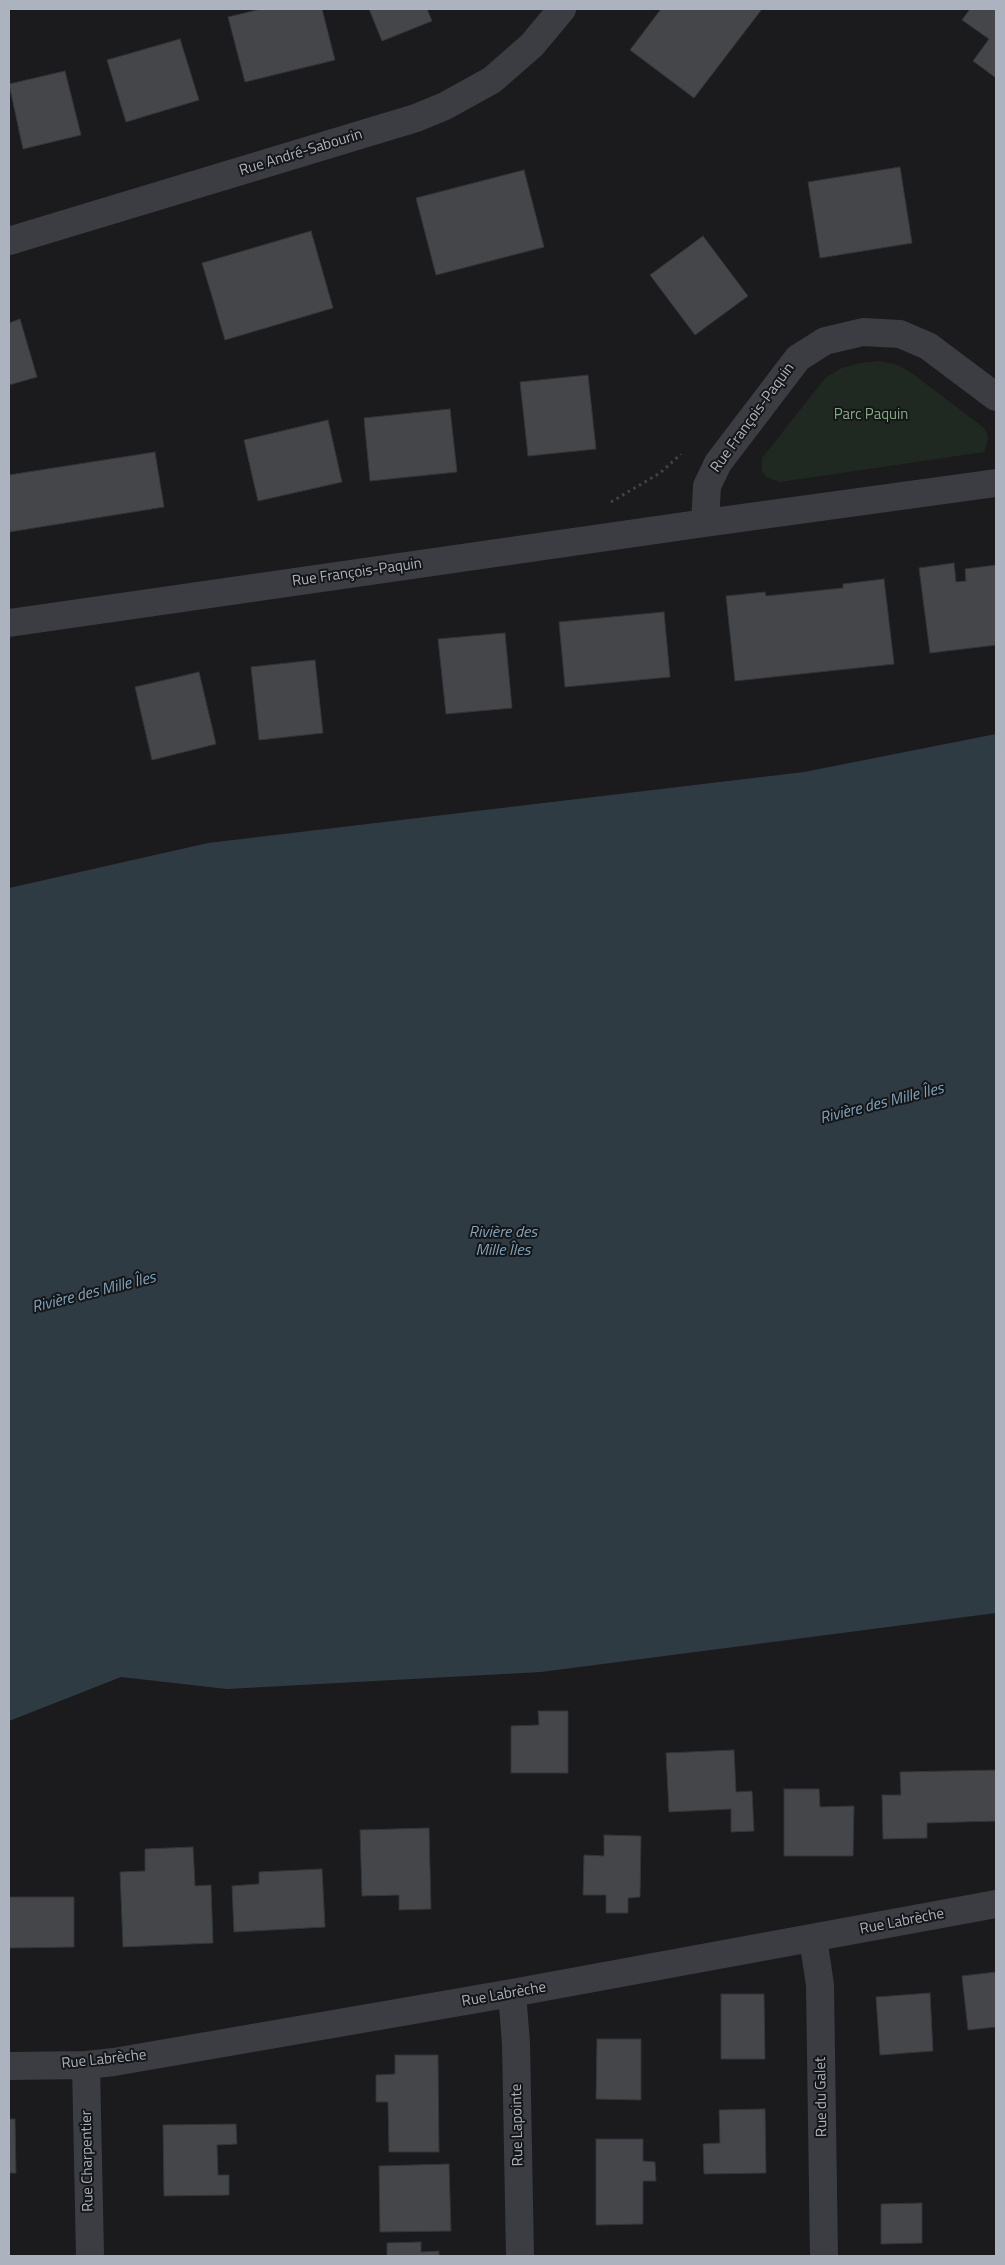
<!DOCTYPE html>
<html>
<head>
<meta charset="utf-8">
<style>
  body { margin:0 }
  #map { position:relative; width:1005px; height:2265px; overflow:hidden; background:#1b1b1d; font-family:"Titillium Web",sans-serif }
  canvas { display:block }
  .frame { position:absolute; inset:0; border:10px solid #acb2be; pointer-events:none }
</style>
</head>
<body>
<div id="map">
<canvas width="1005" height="2265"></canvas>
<div class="frame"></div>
</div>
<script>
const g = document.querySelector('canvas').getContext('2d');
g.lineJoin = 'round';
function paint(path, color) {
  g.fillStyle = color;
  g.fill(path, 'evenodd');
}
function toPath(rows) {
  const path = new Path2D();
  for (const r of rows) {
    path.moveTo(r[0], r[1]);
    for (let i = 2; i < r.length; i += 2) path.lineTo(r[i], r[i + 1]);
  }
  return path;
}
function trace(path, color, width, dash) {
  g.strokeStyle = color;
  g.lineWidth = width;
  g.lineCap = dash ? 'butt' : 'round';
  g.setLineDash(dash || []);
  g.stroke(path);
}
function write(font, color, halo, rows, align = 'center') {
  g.font = font + ' "Titillium Web",sans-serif';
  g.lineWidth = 4;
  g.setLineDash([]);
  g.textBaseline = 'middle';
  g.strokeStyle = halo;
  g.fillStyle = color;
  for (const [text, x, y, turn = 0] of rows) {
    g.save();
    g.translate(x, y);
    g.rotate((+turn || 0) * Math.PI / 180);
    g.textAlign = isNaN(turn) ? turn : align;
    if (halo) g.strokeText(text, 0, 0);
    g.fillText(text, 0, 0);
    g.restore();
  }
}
paint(toPath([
  [879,361,898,365,913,374,984,428,988,436,987,445,984,452,780,482,766,477,762,471,762,458,826,377,842,368,860,363]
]), '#202921');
paint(toPath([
  [996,734,996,1613,541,1672,227,1689,121,1677,9,1721,9,888,208,843,804,772]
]), '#2f3b43');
const building = toPath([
  [261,9,322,9,335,60,245,82,228,17,261,9],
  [369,9,427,9,432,21,382,41,369,9],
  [661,9,762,9,694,98,630,50,661,9],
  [970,9,996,9,996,78,973,61,989,39,962,20,970,9],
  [180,39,199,100,126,122,107,60,180,39],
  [65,71,81,135,23,149,9,84,65,71],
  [900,167,912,243,820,258,808,182,900,167],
  [524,170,544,247,436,275,416,198,524,170],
  [311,231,333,308,225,340,202,263,311,231],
  [703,236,748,296,695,335,650,275,703,236],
  [20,319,37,377,9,385,9,323,20,319],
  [588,375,596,449,528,456,520,382,588,375],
  [450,409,457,472,370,481,364,418,450,409],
  [328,420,342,482,258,501,244,440,328,420],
  [155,452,164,507,9,532,9,475,155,452],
  [954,563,956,582,966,581,965,569,996,565,996,645,930,653,919,568,954,563],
  [884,579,894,664,735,681,726,596,765,592,766,596,843,588,843,584,884,579],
  [664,612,670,677,565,687,559,622,664,612],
  [505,633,512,708,446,714,438,639,505,633],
  [315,660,323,733,259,740,251,667,315,660],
  [199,672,216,744,152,760,135,687,199,672],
  [538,1711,568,1711,568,1773,511,1773,511,1726,539,1725,538,1711],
  [734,1750,736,1792,752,1791,754,1831,731,1832,731,1809,669,1812,666,1753,734,1750],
  [996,1770,996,1821,927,1823,927,1838,883,1839,882,1795,901,1795,900,1772,996,1770],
  [784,1789,819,1789,820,1807,854,1806,853,1856,784,1856,784,1789],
  [429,1828,431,1909,399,1910,399,1895,362,1896,360,1830,429,1828],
  [604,1835,641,1836,640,1897,628,1898,628,1913,606,1913,606,1895,583,1895,584,1855,604,1856,604,1835],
  [193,1847,195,1886,211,1885,213,1943,123,1947,120,1872,145,1871,145,1849,193,1847],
  [322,1869,325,1927,234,1932,232,1886,259,1884,259,1872,322,1869],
  [9,1897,74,1897,74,1947,9,1948,9,1897],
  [996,1972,996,2027,968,2030,962,1976,996,1972],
  [930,1993,933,2051,880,2055,876,1997,930,1993],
  [721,1994,764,1994,765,2059,721,2059,721,1994],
  [597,2039,641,2039,641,2100,596,2099,597,2039],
  [395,2055,438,2055,439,2152,389,2152,388,2102,376,2102,376,2075,395,2074,395,2055],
  [765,2109,766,2173,704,2174,703,2144,720,2143,719,2110,765,2109],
  [9,2119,15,2119,16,2173,9,2173,9,2119],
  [236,2124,237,2144,217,2145,218,2175,229,2175,229,2195,164,2196,163,2125,236,2124],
  [596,2139,643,2139,643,2161,655,2162,656,2181,643,2181,643,2224,596,2225,596,2139],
  [449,2164,451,2231,380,2232,379,2166,449,2164],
  [922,2203,922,2243,881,2244,881,2204,922,2203],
  [421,2242,421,2252,439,2251,439,2256,387,2256,387,2243,421,2242]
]);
paint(building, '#44464a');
trace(building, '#34353a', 1);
trace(toPath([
  [611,502,660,473,681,454]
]), '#41444a', 3, [2.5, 4]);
trace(toPath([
  [9,241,416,118,445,106,492,80,532,45,562,9],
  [705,523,707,486,718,463,798,358,825,341,863,332,900,334,928,346,996,397],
  [9,623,705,523,996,483],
  [813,1938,820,1985,824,2256],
  [512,1993,516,2043,520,2256],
  [86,2065,90,2256],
  [9,2066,86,2065,114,2062,512,1993,996,1904]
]), '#3b3d43', 28);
write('15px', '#acb2be', '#151618', [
  ["Rue André-Sabourin",301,153,-17],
  ["Rue François-Paquin",753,418,-54],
  ["Rue François-Paquin",357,573,-8],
  ["Rue Labrèche",902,1922,-11],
  ["Rue Labrèche",504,1995,-10],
  ["Rue Labrèche",104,2060,-6],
  ["Rue du Galet",822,2097,-91],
  ["Rue Lapointe",518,2125,-91],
  ["Rue Charpentier",88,2161,-91]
]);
write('15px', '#82aa82', '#151618', [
  ["Parc Paquin",871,415]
]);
write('italic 16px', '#81a3bb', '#151618', [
  ["Rivière des Mille Îles",882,1104,-14],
  ["Rivière des",503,1233],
  ["Mille Îles",503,1251],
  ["Rivière des Mille Îles",94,1293,-14]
]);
</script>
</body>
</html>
